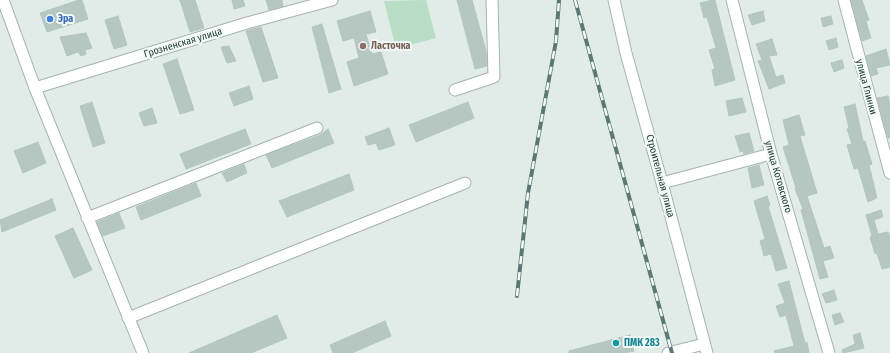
<!DOCTYPE html>
<html>
<head>
<meta charset="utf-8">
<style>
  body { margin:0 }
  canvas { display:block; background:#e1ece8 }
</style>
</head>
<body>
<canvas width="890" height="353"></canvas>
<script>
const g = document.querySelector('canvas').getContext('2d');
g.lineJoin = 'round';
function paint(path, color) {
  g.fillStyle = color;
  g.fill(path, 'evenodd');
}
function toPath(rows) {
  const path = new Path2D();
  for (const r of rows) {
    path.moveTo(r[0], r[1]);
    for (let i = 2; i < r.length; i += 2) path.lineTo(r[i], r[i + 1]);
  }
  return path;
}
function trace(path, color, width, dash) {
  g.strokeStyle = color;
  g.lineWidth = width;
  g.lineCap = dash ? 'butt' : 'round';
  g.setLineDash(dash || []);
  g.stroke(path);
}
function write(font, color, halo, rows, align = 'center') {
  g.font = font + ' "Fira Sans Condensed",sans-serif';
  g.lineWidth = 4;
  g.setLineDash([]);
  g.textBaseline = 'middle';
  g.strokeStyle = halo;
  g.fillStyle = color;
  for (const [text, x, y, turn = 0] of rows) {
    g.save();
    g.translate(x, y);
    g.rotate((+turn || 0) * Math.PI / 180);
    g.textAlign = isNaN(turn) ? turn : align;
    if (halo) g.strokeText(text, 0, 0);
    g.fillText(text, 0, 0);
    g.restore();
  }
}
paint(toPath([
  [426,0,436,38,396,49,384,1]
]), '#b9dec6');
const building = toPath([
  [79,0,82,0,88,19,47,32,40,13,79,0],
  [180,0,195,0,204,28,190,32,180,0],
  [232,0,243,0,245,6,234,9,232,0],
  [266,0,282,0,283,6,269,10,266,0],
  [457,0,472,0,486,51,487,66,475,69,457,0],
  [712,0,715,0,735,80,715,86,712,70,715,69,709,50,716,48,707,17,704,18,700,3,712,0],
  [851,0,862,0,869,20,866,21,871,38,862,41,851,0],
  [370,11,376,32,366,34,372,54,381,52,388,74,354,86,347,62,359,58,354,38,343,41,337,21,370,11],
  [763,11,765,21,752,25,748,15,763,11],
  [118,16,127,45,114,49,105,20,118,16],
  [831,16,833,24,823,27,821,18,831,16],
  [322,24,341,89,329,93,312,27,322,24],
  [261,27,278,78,263,82,246,31,261,27],
  [86,33,92,48,85,50,86,54,81,56,78,52,67,56,60,37,86,33],
  [836,38,838,47,829,50,826,41,836,38],
  [772,39,777,55,769,56,776,77,783,75,785,83,769,89,758,61,762,60,756,44,772,39],
  [229,46,236,61,227,63,221,47,229,46],
  [886,49,890,65,876,68,878,74,871,76,866,56,886,49],
  [177,59,194,110,180,114,163,64,177,59],
  [842,60,844,68,834,72,831,63,842,60],
  [249,86,253,99,234,106,229,93,249,86],
  [888,96,890,104,890,138,888,138,877,98,888,96],
  [742,98,746,112,729,116,726,101,742,98],
  [92,102,105,143,93,147,80,106,92,102],
  [468,102,474,118,416,142,409,125,468,102],
  [855,104,863,141,865,141,872,164,869,165,877,198,868,202,858,168,854,169,847,145,852,144,847,129,849,128,844,107,855,104],
  [152,108,157,123,144,126,139,113,152,108],
  [799,115,805,135,800,136,817,193,807,196,824,248,830,246,834,258,823,261,828,277,820,279,801,210,803,209,795,189,796,188,783,147,789,145,783,120,799,115],
  [389,128,395,145,379,150,376,143,368,145,365,137,389,128],
  [245,129,251,144,186,169,180,154,245,129],
  [328,129,334,143,272,168,266,155,320,135,328,129],
  [749,133,754,151,744,154,743,151,740,152,735,136,749,133],
  [38,142,46,163,23,173,14,151,38,142],
  [244,164,247,173,227,182,222,173,244,164],
  [759,165,764,185,752,188,748,168,759,165],
  [349,174,354,190,287,217,279,201,349,174],
  [196,183,201,196,141,220,136,207,196,183],
  [767,196,770,205,768,206,787,268,776,271,771,254,764,256,760,241,765,239,754,201,767,196],
  [52,199,56,210,2,232,0,220,52,199],
  [881,210,883,217,874,220,878,234,888,232,890,238,890,267,882,269,877,253,875,254,870,237,872,236,866,215,881,210],
  [119,213,125,228,103,236,97,222,119,213],
  [73,228,92,270,74,278,55,236,73,228],
  [789,281,805,343,807,342,809,353,775,353,774,351,794,346,786,315,780,317,776,306,785,303,778,284,789,281],
  [834,290,837,300,826,303,822,294,834,290],
  [840,313,844,322,835,325,832,315,840,313],
  [277,315,287,338,251,353,189,353,277,315],
  [385,321,391,336,352,353,333,353,330,345,385,321],
  [860,333,864,348,843,353,842,350,855,344,853,335,860,333],
  [630,335,634,351,624,353,569,353,569,351,630,335]
]);
paint(building, '#b6c7c1');
trace(building, '#b3c6c0', 1);
const minor = toPath([
  [3,0,35,88,143,353],
  [614,0,626,53,662,183,707,353],
  [732,0,771,154,829,353],
  [844,0,890,173],
  [35,88,247,23,332,0],
  [455,90,494,77,492,0],
  [662,183,771,154],
  [87,218,317,128],
  [128,318,465,183],
  [668,353,704,344]
]);
trace(minor, '#a4b4b0', 13);
trace(minor, '#fff', 11);
const rail = toPath([
  [575,0,672,353],
  [517,296,528,193,556,41,559,0]
]);
trace(rail, '#5b7973', 4);
trace(rail, '#f2f9f6', 2.5, [8]);
for (const [x, y, r, color] of [
  [50,19,4,"#3f7fe0"],
  [363,46,4,"#8d6e63"],
  [616,343,4,"#0f9aa8"]
]) {
  const dot = new Path2D();
  dot.arc(x, y, r, 0, 2 * Math.PI);
  g.fillStyle = color;
  g.fill(dot);
  trace(dot, '#f2f9f6', 1.5);
}
write('bold 10px', '#366cbe', '#f2f9f6', [
  ["Эра",58,19]
], 'left');
write('10px', '#213e38', '#f2f9f6', [
  ["Грозненская улица",183,43,-17],
  ["улица Глинки",866,87,75],
  ["Строительная улица",660,176,75],
  ["улица Котовского",778,177,74]
]);
write('bold 10px', '#785e54', '#f2f9f6', [
  ["Ласточка",371,46]
], 'left');
write('bold 10px', '#0d838f', '#f2f9f6', [
  ["ПМК 283",624,343]
], 'left');
</script>
</body>
</html>
